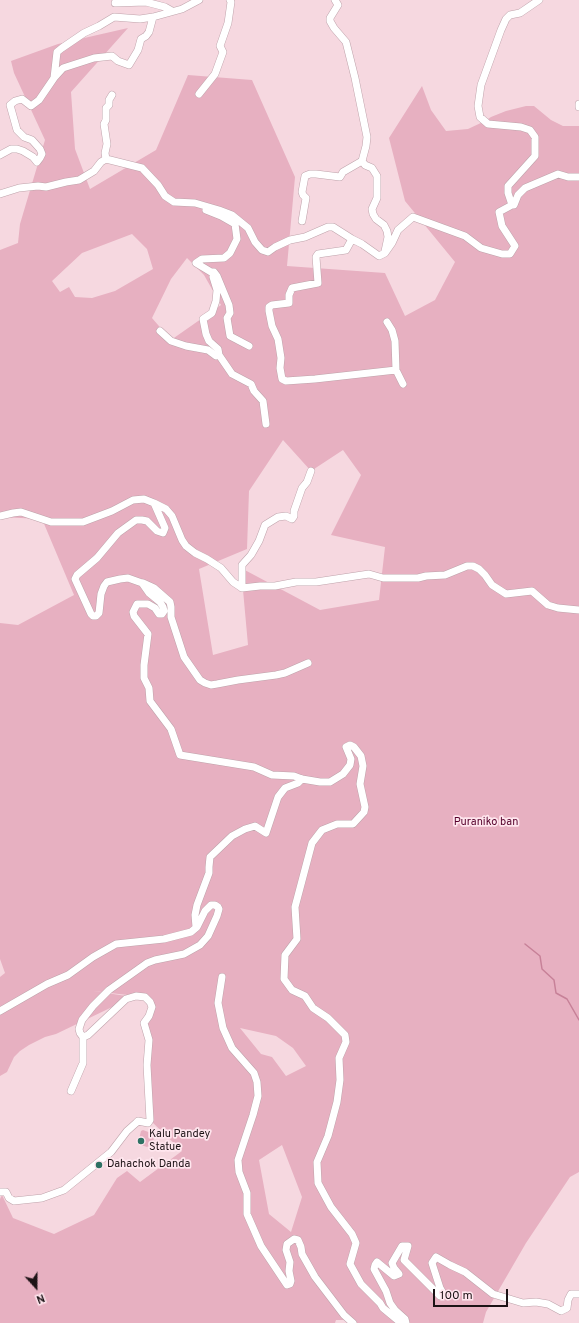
<!DOCTYPE html>
<html>
<head>
<meta charset="utf-8">
<style>
  body { margin:0 }
  #map { position:relative; width:579px; height:1323px; overflow:hidden; background:#f6d8e0; font-family:Overpass,sans-serif }
  canvas { display:block }
  .north { position:absolute; left:16px; top:1267px; width:40px; height:40px; -webkit-text-stroke:3px #ffe6ee; paint-order:stroke; rotate:159deg; font-size:11px; font-weight:700; line-height:16px; text-align:center; color:#1d1316 }
  .north::after { content:''; display:block; margin:auto; width:14px; height:18px; background:#1d1316; clip-path:polygon(50% 0,100% 100%,50% 72%,0 100%) }
  .scale { position:absolute; left:433px; top:1289px; width:75px; height:18px; box-sizing:border-box; border:2px solid #1d1316; border-top:0; padding-left:5px; font-size:12px; line-height:14px; white-space:nowrap; color:#1d1316; -webkit-text-stroke:3px #ffe6ee; paint-order:stroke }
</style>
</head>
<body>
<div id="map">
<canvas width="579" height="1323"></canvas>
<div class="north">N</div>
<div class="scale">100 m</div>
</div>
<script>
const g = document.querySelector('canvas').getContext('2d');
g.lineJoin = 'round';
function paint(path, color) {
  g.fillStyle = color;
  g.fill(path, 'evenodd');
}
function toPath(rows) {
  const path = new Path2D();
  for (const r of rows) {
    path.moveTo(r[0], r[1]);
    for (let i = 2; i < r.length; i += 2) path.lineTo(r[i], r[i + 1]);
  }
  return path;
}
function trace(path, color, width, dash) {
  g.strokeStyle = color;
  g.lineWidth = width;
  g.lineCap = dash ? 'butt' : 'round';
  g.setLineDash(dash || []);
  g.stroke(path);
}
function write(font, color, halo, rows, align = 'center') {
  g.font = font + ' Overpass,sans-serif';
  g.lineWidth = 3.5;
  g.setLineDash([]);
  g.textBaseline = 'middle';
  g.strokeStyle = halo;
  g.fillStyle = color;
  for (const [text, x, y, turn = 0] of rows) {
    g.save();
    g.translate(x, y);
    g.rotate((+turn || 0) * Math.PI / 180);
    g.textAlign = isNaN(turn) ? turn : align;
    if (halo) g.strokeText(text, 0, 0);
    g.fillText(text, 0, 0);
    g.restore();
  }
}
paint(toPath([
  [128,28,71,92,75,149,90,189,156,150,188,75,252,80,295,177,287,266,385,273,405,316,435,300,455,262,405,201,389,138,422,86,431,110,446,131,468,129,485,121,491,117,506,111,526,106,534,106,551,120,563,126,579,126,579,1172,570,1177,526,1243,486,1312,483,1323,351,1323,350,1320,336,1320,335,1323,0,1323,0,1199,2,1195,13,1218,54,1234,94,1215,117,1178,127,1171,140,1182,182,1151,150,1120,149,1040,144,1023,152,1007,145,997,93,991,133,997,56,1034,45,1037,29,1045,20,1051,14,1057,7,1072,0,1076,0,977,5,973,0,959,0,623,18,625,74,595,42,519,0,517,0,250,18,243,20,224,45,140,14,73,11,61,58,44],
  [132,234,147,249,153,269,115,291,92,298,75,297,69,287,60,292,52,281,82,253],
  [187,258,204,275,221,305,171,340,152,318,171,279],
  [283,440,311,471,343,450,361,475,331,535,385,547,379,600,320,610,241,568,248,645,213,655,199,569,247,549,249,491],
  [240,1028,276,1036,293,1048,306,1066,286,1076,272,1057,261,1054],
  [282,1145,302,1197,291,1232,269,1214,259,1160],
  [143,1130,151,1133,154,1139,150,1145,147,1147,141,1145,139,1139,141,1131]
]), '#e7b0c1');
trace(toPath([
  [525,944,540,956,542,969,554,980,556,993,567,999,579,1020]
]), '#c78198', 1.5);
const minor = toPath([
  [335,0,338,5,330,18,330,21,334,28,346,42,355,78,367,137,366,146,362,161,365,165,372,168,377,176,377,198,372,209,373,214,376,219,384,225,387,231,388,237,385,251],
  [115,3,146,2,165,7,172,11],
  [54,78,63,68,94,58,112,56,118,61,129,65,138,50,141,39,146,36,149,32,153,17],
  [199,94,215,74,223,52,220,46,228,23,231,2,230,0],
  [579,104,579,107],
  [0,155,11,149,17,149,23,151,33,157,37,162,40,158,42,154,40,149,32,140,24,137,17,130,10,105,15,101,22,99,31,106,39,100,54,78,57,52,62,48,84,33,99,26,114,17,140,19,153,17,182,9,199,0],
  [106,159,105,153,107,144,104,124,106,120,106,108,109,105,109,100,112,95],
  [0,194,19,188,38,186,46,187,66,182,79,180,94,171,101,162,106,159,142,168,158,185,165,196,174,202,195,203,219,210,232,215,248,228,255,242,262,250,268,252,275,247,290,240,305,237,328,227,333,227,352,239,362,244,379,256,385,253,392,243,398,230,413,217,465,236,481,248,502,254,510,254,515,246,502,226,499,212,512,205,508,193,508,186,535,156,535,137,530,130,521,127,488,124,480,117,478,106,481,85,501,30,506,19,510,15,520,13,539,0],
  [512,205,514,205,518,195,525,188,558,174,568,177,579,177],
  [206,210,221,216,235,224,237,239,230,253,224,258,202,259,196,263,211,272,214,272,217,276,229,305,230,313,227,318,230,336,249,346],
  [302,221,306,198,303,195,302,192,305,176,310,174,316,174,340,177,343,172,362,161],
  [352,239,346,250,318,254,316,257,318,283,292,288,289,295,289,303,272,305,269,307,269,311,272,326,278,339,281,358,280,368,282,379,286,381,315,379,396,370,403,384],
  [387,322,392,330,395,341,396,370],
  [160,331,171,341,186,346,208,350,216,356,219,355,218,349,209,341,206,334,203,319,212,313,216,301,217,290,213,277],
  [219,355,232,374,251,384,254,391,263,401,266,424],
  [154,503,166,509,172,516,182,540,186,546,195,553,207,559,221,568,233,582,242,588,260,586,275,586,296,582,316,582,369,574,383,578,418,578,426,576,445,575,467,566,473,566,479,569,485,575,492,585,506,594,532,591,548,605,558,608,579,610],
  [0,516,13,513,21,512,51,522,83,522,112,511,133,500,144,499,154,503,165,528,163,533,157,531,147,521,142,520,136,520,118,533,97,558,77,575,75,579,91,614,93,616,96,616,99,613,101,594,104,586,107,582,120,579,128,578,142,583,149,593,160,602,163,607,164,611,162,614,159,614,155,608,148,604,137,604,133,612,134,616,148,634,144,665,144,678,149,688,150,701,171,729,180,755,254,767,272,775,294,776,302,779,320,782,330,782,343,774,350,765,351,759,346,747,350,745,354,747,361,756,363,766,360,784,365,807,364,812,353,824,337,824,322,830,312,843,295,907,297,939,285,955,284,979,292,990,305,996,313,1008,328,1018,345,1035,346,1042,339,1058,340,1080,337,1102,328,1136,317,1162,318,1183,331,1207,352,1234,356,1243,350,1264,361,1284,380,1303,383,1308,401,1323],
  [143,583,154,588,170,602,171,607,171,617,184,657,200,680,205,683,211,685,217,684,238,680,276,675,285,673,308,663],
  [242,588,242,565,251,555,259,541,265,525,278,517,286,516,292,519,294,516,294,511,302,488,307,482,311,471],
  [196,927,195,915,197,905,209,873,209,867,210,857,232,836,245,829,255,826,266,833,278,797,285,788,298,783,302,779],
  [222,977,218,1003,223,1028,232,1048,254,1073,257,1082,258,1096,253,1115,238,1160,239,1172,247,1193,247,1214,261,1246,287,1285,290,1284,291,1281,289,1271,290,1262,286,1250,287,1244,294,1239,298,1240,301,1247,302,1254,315,1277,344,1315,353,1323],
  [0,1011,47,984,68,975,93,957,116,944,164,939,191,932,197,927,205,911,211,905,215,905,218,907,219,909,217,916,208,936,200,945,184,954,155,960,147,963,109,990,93,1006,82,1020,79,1029,80,1033,83,1037,83,1063,71,1091],
  [0,1192,6,1192,9,1198,14,1201,42,1198,64,1190,111,1152,127,1131,136,1123,138,1121,148,1123,150,1120,147,1065,149,1040,144,1023,149,1016,152,1007,150,1002,145,997,136,996,126,999,88,1035,83,1037],
  [406,1323,405,1319,395,1310,390,1303,386,1291,374,1269,375,1265,377,1262,394,1276,399,1274,394,1268,392,1263,402,1246,408,1246,404,1260,440,1296,444,1295,440,1288,432,1263,436,1257,450,1265,465,1272,493,1294,523,1303,536,1302,548,1304,561,1311,567,1308,568,1300,571,1294,579,1294]
]);
trace(minor, '#bfa3ab', 8);
trace(minor, '#fff', 7);
for (const [x, y, r, color] of [
  [141,1141,4,"#2d7163"],
  [99,1165,4,"#2d7163"]
]) {
  const dot = new Path2D();
  dot.arc(x, y, r, 0, 2 * Math.PI);
  g.fillStyle = color;
  g.fill(dot);
  trace(dot, '#ffe6ee', 1.5);
}
write('11px', '#55002b', '#ffe6ee', [
  ["Puraniko ban",486,823]
]);
write('11px', '#1d1316', '#ffe6ee', [
  ["Kalu Pandey",149,1135],
  ["Statue",149,1148],
  ["Dahachok Danda",107,1165]
], 'left');
</script>
</body>
</html>
